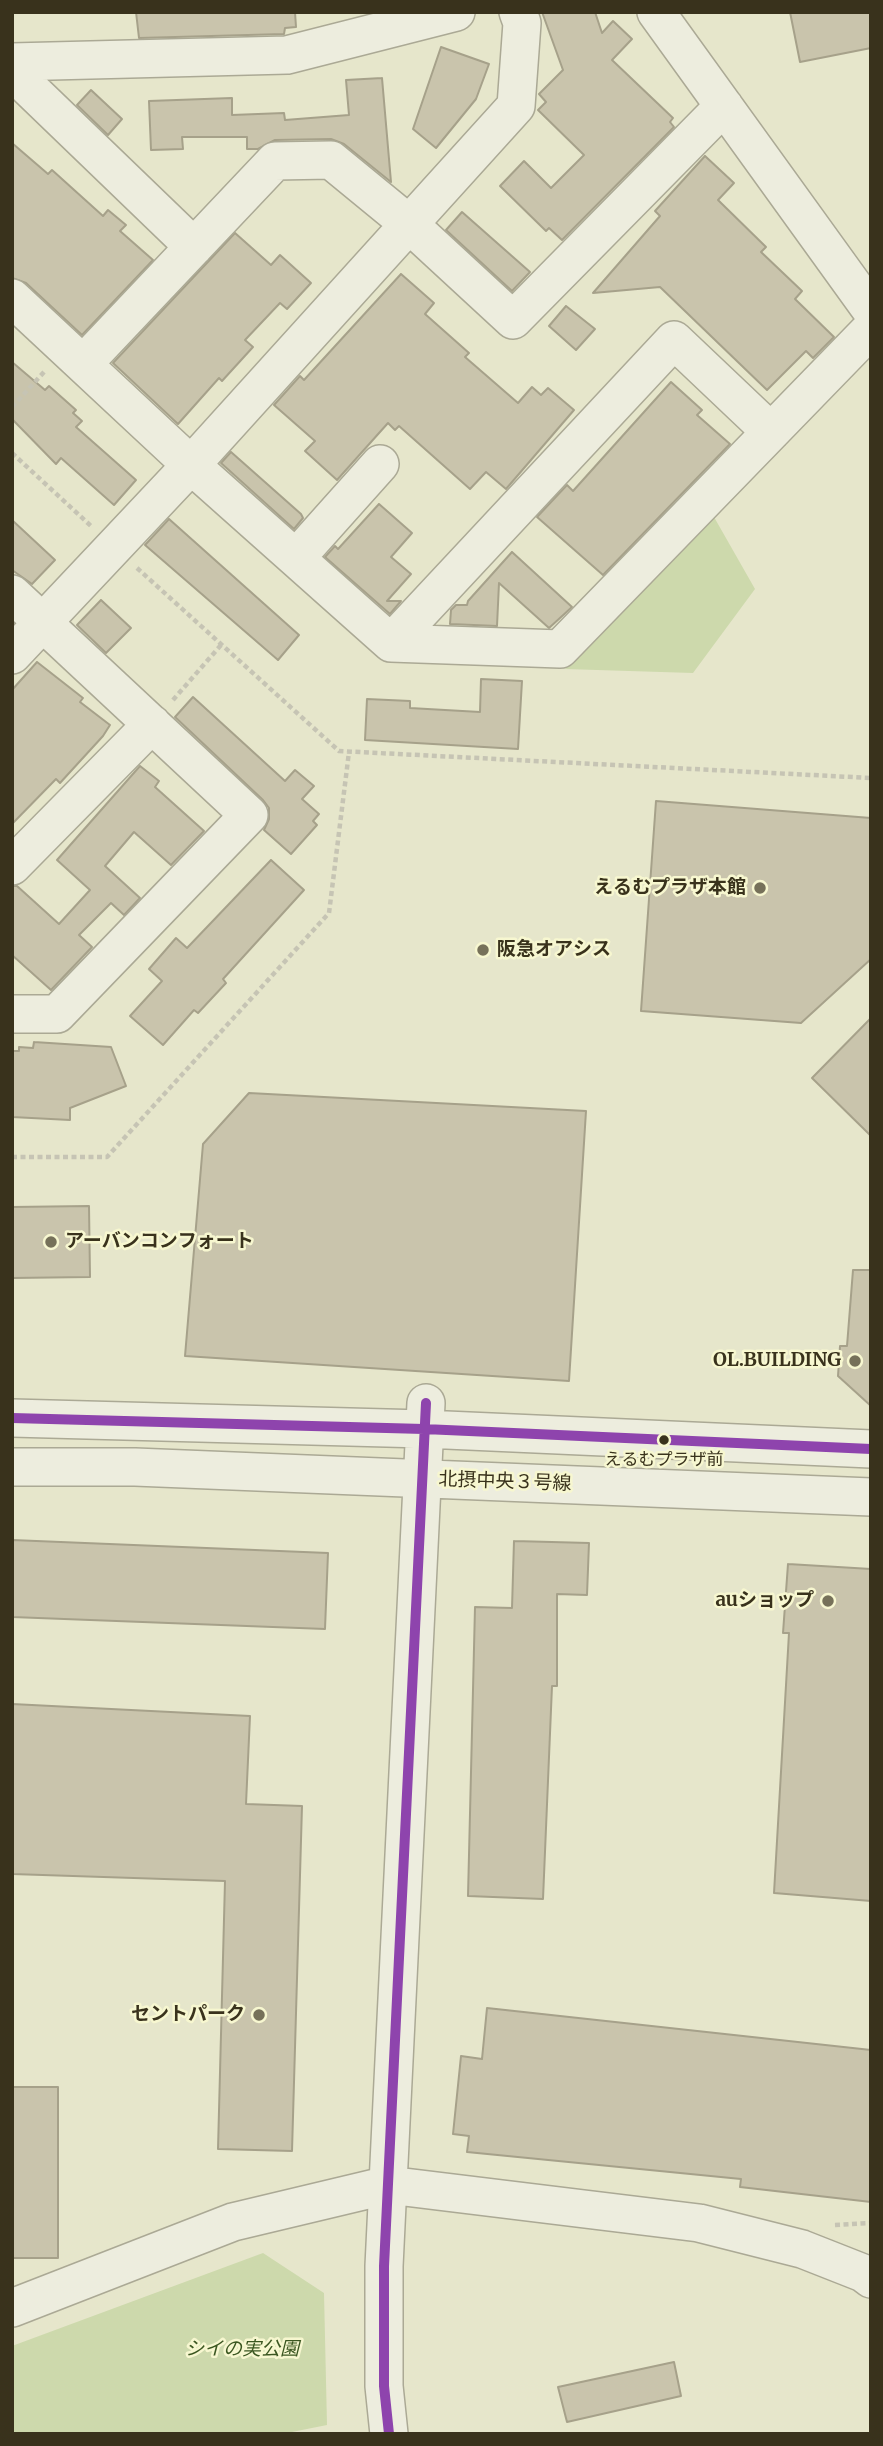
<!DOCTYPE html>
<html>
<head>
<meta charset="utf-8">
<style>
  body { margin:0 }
  #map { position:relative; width:883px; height:2446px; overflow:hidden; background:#e6e6cb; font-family:Merriweather,serif }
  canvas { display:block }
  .frame { position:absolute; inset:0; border:14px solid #39321c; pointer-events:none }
</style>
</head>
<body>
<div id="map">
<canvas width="883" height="2446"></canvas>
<div class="frame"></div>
</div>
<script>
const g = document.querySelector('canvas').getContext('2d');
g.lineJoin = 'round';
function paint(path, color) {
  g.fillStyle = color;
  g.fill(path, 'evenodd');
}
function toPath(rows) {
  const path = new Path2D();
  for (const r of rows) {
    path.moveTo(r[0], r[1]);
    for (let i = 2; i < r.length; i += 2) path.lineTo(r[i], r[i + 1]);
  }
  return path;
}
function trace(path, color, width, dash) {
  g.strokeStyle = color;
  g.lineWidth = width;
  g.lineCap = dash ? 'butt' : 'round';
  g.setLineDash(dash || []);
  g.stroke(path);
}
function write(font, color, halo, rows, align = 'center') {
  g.font = font + ' Merriweather,"Noto Sans JP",serif';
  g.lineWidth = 5;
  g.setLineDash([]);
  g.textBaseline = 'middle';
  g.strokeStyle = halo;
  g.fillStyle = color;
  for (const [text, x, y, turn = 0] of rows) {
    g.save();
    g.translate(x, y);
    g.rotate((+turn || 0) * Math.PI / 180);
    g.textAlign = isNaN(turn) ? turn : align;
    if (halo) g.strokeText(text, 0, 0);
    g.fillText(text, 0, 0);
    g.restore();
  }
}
paint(toPath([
  [714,517,755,589,693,673,565,669],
  [263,2253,324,2293,327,2425,282,2434,12,2434,12,2346]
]), '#cdd9ac');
const building = toPath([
  [136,12,295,12,296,27,285,28,284,34,139,38,136,12],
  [542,12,595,12,602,33,613,21,632,39,612,60,673,118,670,122,674,127,562,240,549,228,546,231,500,186,524,161,551,188,584,155,538,110,546,102,539,94,563,70,542,12],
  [790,12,871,12,871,48,800,62,790,12],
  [441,47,489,64,476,99,436,148,413,129,441,47],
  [382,78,391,182,344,144,331,139,275,140,258,149,247,149,247,137,182,137,183,149,151,150,149,101,232,98,232,115,284,113,285,120,349,115,346,80,382,78],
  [91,90,122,119,108,135,77,105,91,90],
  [12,143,48,174,52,170,103,216,108,210,126,225,120,231,153,260,82,335,26,283,12,278,12,143],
  [705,156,734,183,718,200,766,247,761,252,802,291,795,299,834,337,813,358,806,351,767,390,660,287,593,293,660,216,655,211,705,156],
  [462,212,530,272,512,291,446,230,462,212],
  [235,233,271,265,280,255,311,283,287,309,280,303,245,340,253,347,222,381,219,378,178,424,113,363,235,233],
  [401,274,434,303,425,314,469,353,465,357,518,403,532,387,541,395,548,388,574,410,506,489,486,472,470,489,399,426,395,430,388,423,337,480,305,451,315,441,274,405,300,376,304,380,401,274],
  [566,306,595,329,576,350,549,326,566,306],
  [12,362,45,390,49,386,76,410,73,413,82,421,76,427,136,480,114,505,61,458,56,464,12,419,12,362],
  [671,382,702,410,697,415,730,444,603,575,537,517,567,485,573,491,671,382],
  [231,452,301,514,303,518,294,529,221,463,231,452],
  [379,504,412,533,391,557,411,574,387,601,401,601,390,614,325,557,335,546,338,549,379,504],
  [169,519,299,635,278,660,145,545,169,519],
  [12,520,55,560,32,584,12,570,12,520],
  [512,552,572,607,549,628,499,583,497,626,450,624,451,610,456,605,467,605,468,601,512,552],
  [101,600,131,628,106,653,77,625,101,600],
  [37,662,83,698,80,702,110,725,103,736,60,783,56,779,12,824,12,690,37,662],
  [481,679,522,681,518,749,365,740,367,699,410,701,410,708,480,712,481,679],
  [193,697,285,781,295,770,314,786,302,799,319,814,313,821,317,825,291,854,264,830,269,819,269,808,263,800,175,717,193,697],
  [140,766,159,781,155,787,204,831,171,865,134,832,105,866,140,898,124,915,111,903,79,935,92,947,51,990,12,955,12,886,17,886,59,924,90,890,57,860,140,766],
  [656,801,871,818,871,959,801,1023,641,1011,656,801],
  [271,860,304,890,223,979,226,983,198,1013,194,1010,163,1045,130,1016,162,981,149,969,176,938,187,948,271,860],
  [871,1018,871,1136,812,1078,871,1018],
  [34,1042,111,1047,126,1086,70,1108,70,1120,12,1117,12,1051,19,1051,19,1047,33,1048,34,1042],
  [249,1093,586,1111,569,1381,185,1356,203,1144,249,1093],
  [89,1206,90,1277,12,1278,12,1207,89,1206],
  [853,1270,871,1270,871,1406,838,1376,840,1346,847,1346,853,1270],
  [12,1540,328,1553,325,1629,12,1617,12,1540],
  [514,1541,589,1543,587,1595,557,1594,557,1686,552,1686,543,1899,468,1896,475,1607,512,1608,514,1541],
  [788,1564,871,1569,871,1901,774,1893,789,1633,783,1633,788,1564],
  [12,1704,250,1716,246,1804,302,1806,292,2151,218,2149,225,1881,12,1874,12,1704],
  [487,2008,871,2050,871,2202,740,2187,741,2179,467,2152,469,2136,453,2134,461,2056,482,2059,487,2008],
  [12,2087,58,2087,58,2258,12,2258,12,2087],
  [674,2362,681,2396,567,2422,558,2387,674,2362]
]);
paint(building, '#c9c4ac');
trace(building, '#a6a18a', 2);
const minor = toPath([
  [656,12,871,310],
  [12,62,287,55,456,12],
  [21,62,28,87,194,247],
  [12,298,191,465,391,643,560,649,871,329],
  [83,364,275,161,331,160,409,224,513,320,724,106],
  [296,558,380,464],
  [12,594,249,815,57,1014,12,1014],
  [391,643,674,340,771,432],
  [12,655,191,465,516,106,522,23,518,12],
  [12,866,152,724],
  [12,1418,424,1429,871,1449],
  [12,1467,135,1467,871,1497],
  [12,2308,233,2222,388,2185,699,2223,802,2249,863,2273,871,2279],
  [389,2434,384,2386,384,2266,426,1403]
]);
trace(minor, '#aba995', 40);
trace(toPath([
  [12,407,44,372],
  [12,453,91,526],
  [137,568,339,751,871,778],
  [173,700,221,645],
  [12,1157,107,1157,329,913,349,752],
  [835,2225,871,2223]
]), '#c6c4b4', 4.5, [5, 3.5]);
trace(minor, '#ededde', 37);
trace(toPath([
  [12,1418,424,1429,871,1449],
  [389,2434,384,2386,384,2266,426,1403]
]), '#8e44ad', 10);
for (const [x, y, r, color] of [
  [760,888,7,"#767159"],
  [483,950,7,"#767159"],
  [51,1242,7,"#767159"],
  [855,1361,7,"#767159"],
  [664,1440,6,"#39321c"],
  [828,1601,7,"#767159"],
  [259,2015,7,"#767159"]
]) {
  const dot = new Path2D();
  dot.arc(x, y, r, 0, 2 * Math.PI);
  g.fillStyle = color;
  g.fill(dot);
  trace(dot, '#f7f7d0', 2.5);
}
write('17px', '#39321c', '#f7f7d0', [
  ["えるむプラザ前",664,1460]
]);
write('bold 19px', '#39321c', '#f7f7d0', [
  ["えるむプラザ本館",746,888],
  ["阪急オアシス",497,950,"left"],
  ["アーバンコンフォート",65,1242,"left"],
  ["OL.BUILDING",841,1361],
  ["auショップ",814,1601],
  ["セントパーク",245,2015]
], 'right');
write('19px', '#39321c', '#f7f7d0', [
  ["北摂中央３号線",505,1482,2]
]);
write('italic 19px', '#3b5721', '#f7f7d0', [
  ["シイの実公園",242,2350]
]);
</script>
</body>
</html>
